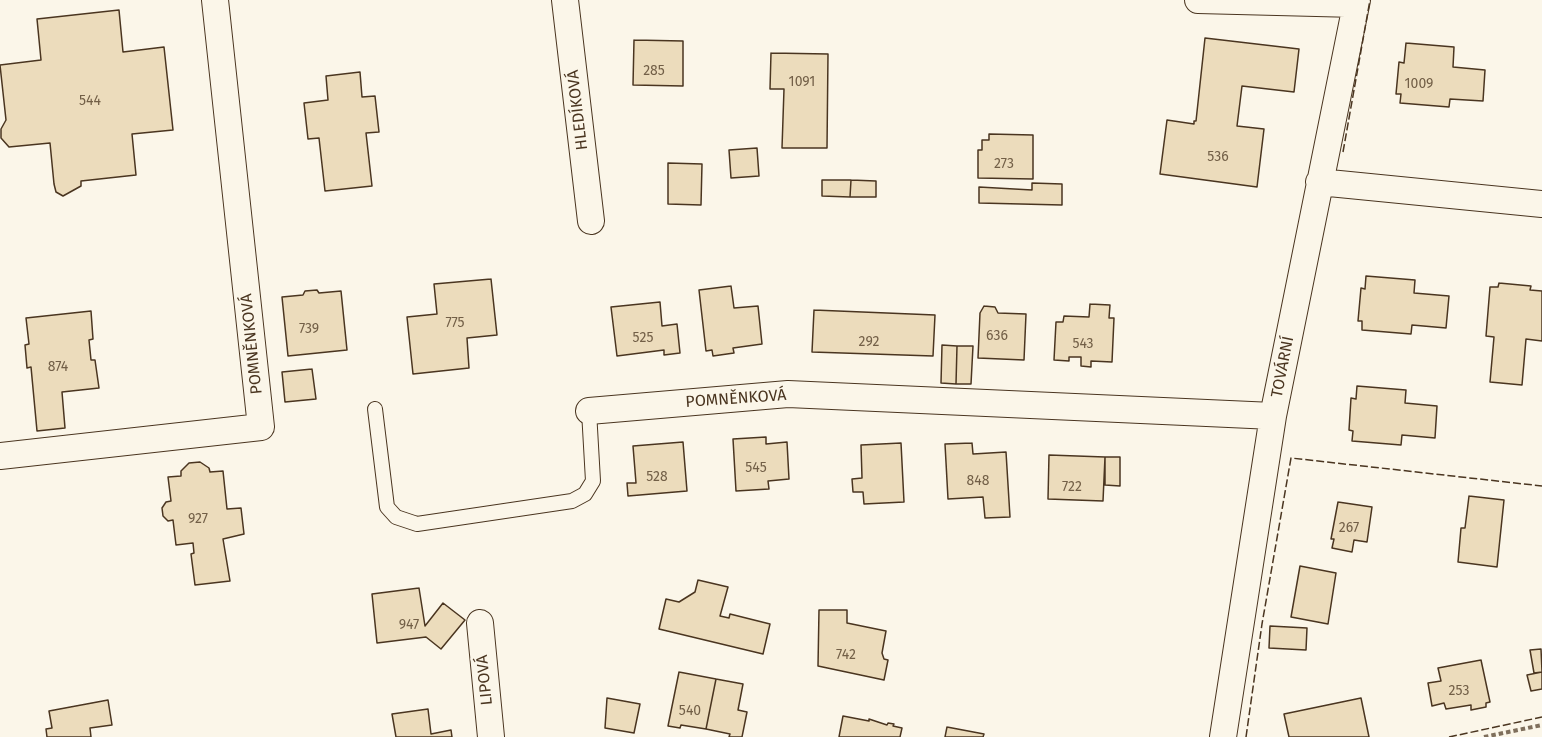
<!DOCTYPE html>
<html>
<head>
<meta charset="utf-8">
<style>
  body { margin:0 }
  canvas { display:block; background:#fbf6e9 }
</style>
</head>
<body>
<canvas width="1542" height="737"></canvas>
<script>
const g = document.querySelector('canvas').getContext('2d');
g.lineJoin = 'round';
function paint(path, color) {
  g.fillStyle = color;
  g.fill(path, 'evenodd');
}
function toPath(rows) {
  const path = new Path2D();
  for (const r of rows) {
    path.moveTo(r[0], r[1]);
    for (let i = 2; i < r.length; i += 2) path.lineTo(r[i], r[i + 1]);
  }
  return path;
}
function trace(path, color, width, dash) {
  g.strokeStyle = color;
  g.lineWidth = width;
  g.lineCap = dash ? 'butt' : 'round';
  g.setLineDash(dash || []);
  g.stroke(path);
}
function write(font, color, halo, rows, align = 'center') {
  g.font = font + ' "Fira Sans",sans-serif';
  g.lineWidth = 4.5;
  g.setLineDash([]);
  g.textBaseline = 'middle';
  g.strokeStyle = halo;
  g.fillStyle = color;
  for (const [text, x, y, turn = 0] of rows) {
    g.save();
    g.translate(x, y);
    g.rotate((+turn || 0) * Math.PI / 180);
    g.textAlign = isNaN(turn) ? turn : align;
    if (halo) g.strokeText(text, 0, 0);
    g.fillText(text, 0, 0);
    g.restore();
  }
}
const building = toPath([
  [119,10,123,52,164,47,173,130,132,134,136,175,81,181,81,186,63,196,56,192,54,184,50,143,9,147,1,138,1,129,6,120,0,65,41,60,37,19,119,10],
  [1205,38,1299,49,1294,92,1242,86,1237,126,1264,129,1257,187,1160,174,1167,120,1194,124,1194,121,1196,121,1205,38],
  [634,40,683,41,683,86,633,85,634,40],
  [1406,43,1454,47,1453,67,1485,70,1483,101,1450,99,1449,107,1400,103,1401,94,1396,94,1399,62,1404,63,1406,43],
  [771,53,828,54,827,148,782,148,784,89,770,89,771,53],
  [360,72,362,97,375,96,379,132,366,133,372,186,325,191,319,138,308,139,304,103,328,100,326,76,360,72],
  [989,134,1033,135,1033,179,978,178,978,150,982,150,982,140,989,140,989,134],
  [757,148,759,176,731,178,729,150,757,148],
  [668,163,702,164,701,205,668,204,668,163],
  [822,180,851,180,850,197,822,196,822,180],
  [851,180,876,181,876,197,850,197,851,180],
  [1032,183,1062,184,1062,205,979,203,979,187,1032,190,1032,183],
  [1366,276,1415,280,1414,293,1449,296,1446,328,1412,325,1411,334,1362,330,1362,321,1358,321,1361,288,1365,289,1366,276],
  [491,279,497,335,467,338,469,368,413,374,407,317,437,314,434,284,491,279],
  [1499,283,1531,286,1530,290,1542,291,1542,341,1526,339,1522,385,1490,382,1494,337,1486,336,1490,287,1498,287,1499,283],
  [731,286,734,308,758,306,762,344,733,348,734,353,713,356,712,350,706,351,699,290,731,286],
  [317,290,319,293,341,291,347,350,288,356,282,297,303,295,305,291,317,290],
  [660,302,662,326,677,324,680,353,664,355,664,350,617,356,611,307,660,302],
  [1090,304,1110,305,1109,318,1114,318,1112,362,1091,361,1091,367,1081,366,1081,357,1069,357,1069,361,1054,360,1056,322,1063,322,1064,316,1089,317,1090,304],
  [984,306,995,307,998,313,1026,314,1024,360,978,358,980,313,984,306],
  [814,310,935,315,933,356,812,352,814,310],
  [91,311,93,339,89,340,91,360,95,360,99,388,62,392,65,428,37,431,31,367,27,368,25,345,29,344,26,318,91,311],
  [942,345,957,346,956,384,941,383,942,345],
  [957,346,973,346,971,384,956,384,957,346],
  [312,369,316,399,285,402,282,372,312,369],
  [1357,386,1406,390,1405,403,1437,406,1435,438,1402,435,1401,445,1352,441,1353,431,1349,430,1351,398,1356,399,1357,386],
  [766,437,766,444,787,442,789,479,768,481,769,489,736,491,733,439,766,437],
  [683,442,687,491,628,496,627,483,636,483,633,446,683,442],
  [901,443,904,502,864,504,863,492,853,492,852,479,862,478,861,445,901,443],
  [972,443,973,454,1006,452,1010,517,985,518,983,497,948,499,945,444,972,443],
  [1049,455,1105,457,1103,501,1048,499,1049,455],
  [1105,457,1120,457,1120,486,1105,485,1105,457],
  [200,462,209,468,210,472,223,471,227,509,241,508,244,534,223,539,230,581,195,585,191,554,194,553,193,543,176,545,173,520,168,521,163,516,162,508,166,502,171,501,168,477,181,476,181,471,189,463,200,462],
  [1469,496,1504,500,1497,567,1458,562,1461,528,1465,528,1469,496],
  [1338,502,1372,507,1367,542,1354,540,1352,552,1332,548,1334,539,1331,539,1338,502],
  [1300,566,1336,573,1328,624,1291,617,1300,566],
  [698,580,728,587,720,616,729,618,730,614,770,624,763,654,659,629,666,599,679,602,695,592,698,580],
  [419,588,425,626,443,603,465,620,441,649,426,637,377,643,372,594,419,588],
  [819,610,847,610,847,623,886,631,882,653,884,659,888,660,884,680,818,666,819,610],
  [1270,626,1307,628,1306,650,1269,648,1270,626],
  [1541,649,1542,672,1534,673,1530,650,1541,649],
  [1481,660,1490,702,1486,703,1486,707,1471,710,1471,705,1446,709,1444,703,1432,706,1428,683,1441,681,1438,668,1481,660],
  [679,672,716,679,706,729,681,725,680,728,668,726,679,672],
  [1542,672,1542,689,1531,691,1527,675,1542,672],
  [716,679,743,684,738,710,747,712,742,737,729,737,730,734,706,729,716,679],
  [607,698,640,704,634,733,605,728,607,698],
  [1361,698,1369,737,1289,737,1284,714,1361,698],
  [108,700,112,725,90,728,91,737,47,737,46,729,52,728,49,711,108,700],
  [428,709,431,734,451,730,452,737,396,737,392,714,428,709],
  [843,716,869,721,869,719,887,725,888,723,894,724,893,726,902,728,900,737,839,737,843,716],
  [947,727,984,734,983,737,945,737,947,727]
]);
paint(building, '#ecdcbc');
trace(building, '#4a3520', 1.5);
const service = toPath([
  [375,409,387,507,396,517,417,524,572,501,585,494,593,481,589,411]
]);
const minor = toPath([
  [565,0,591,221],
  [1198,0,1356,4],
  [1319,182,1542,204],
  [589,411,788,394,1273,416],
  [0,456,261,427,215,0],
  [480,623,491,737],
  [1223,737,1273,416,1357,0]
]);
trace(service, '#4a3520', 16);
trace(minor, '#4a3520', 28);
trace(toPath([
  [1484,737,1542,725]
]), '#7f6f5c', 4, [4.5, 3]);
trace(service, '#fbf6e9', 14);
trace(minor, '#fbf6e9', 26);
trace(toPath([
  [1343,152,1370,0],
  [1246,737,1262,624,1291,458,1542,486],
  [1449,737,1542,717]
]), '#4a3520', 1.5, [8, 3]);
write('14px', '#725f47', null, [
  ["285",654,71],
  ["1091",802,82],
  ["1009",1419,84],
  ["544",90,101],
  ["536",1218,157],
  ["273",1004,164],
  ["775",455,323],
  ["739",309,329],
  ["636",997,336],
  ["525",643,338],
  ["292",869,342],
  ["543",1083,344],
  ["874",58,367],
  ["545",756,468],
  ["528",657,477],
  ["848",978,481],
  ["722",1072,487],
  ["927",198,519],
  ["267",1349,528],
  ["947",409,625],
  ["742",846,655],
  ["253",1459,691],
  ["540",690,711]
]);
write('16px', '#4a3520', '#fbf6e9', [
  ["HLEDÍKOVÁ",578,110,-97],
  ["POMNĚNKOVÁ",252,344,-96],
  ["TOVÁRNÍ",1283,367,-79],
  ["POMNĚNKOVÁ",736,399,-4],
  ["LIPOVÁ",485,680,-96]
]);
</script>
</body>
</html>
